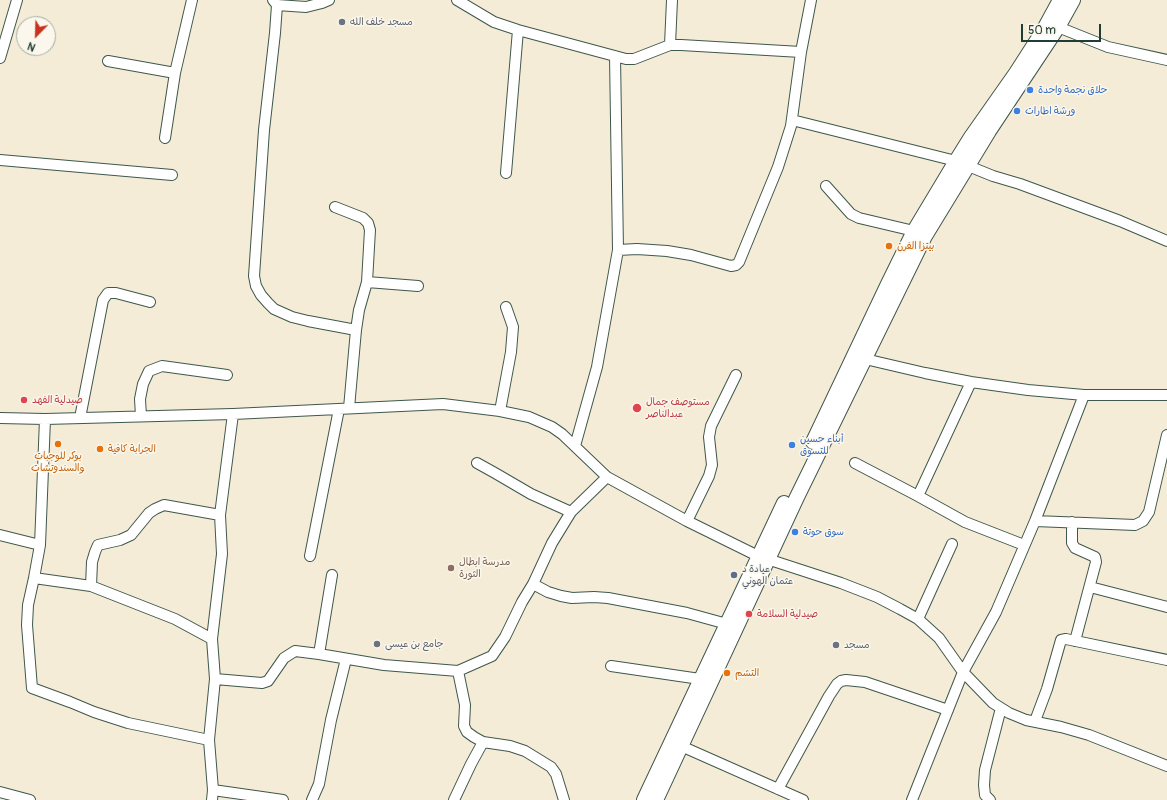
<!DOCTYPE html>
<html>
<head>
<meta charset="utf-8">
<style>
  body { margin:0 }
  #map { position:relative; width:1167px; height:800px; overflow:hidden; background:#f4ecd6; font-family:Pangolin,sans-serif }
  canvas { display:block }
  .north { position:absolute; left:16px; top:16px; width:40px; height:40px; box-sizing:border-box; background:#fbf7ec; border:1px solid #a3ada2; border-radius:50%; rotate:203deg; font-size:11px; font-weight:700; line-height:16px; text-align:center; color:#1f3d34 }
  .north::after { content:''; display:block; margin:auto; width:14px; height:18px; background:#c8321e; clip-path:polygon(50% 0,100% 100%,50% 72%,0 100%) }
  .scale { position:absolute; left:1021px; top:24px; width:80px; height:18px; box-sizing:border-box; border:2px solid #1f3d34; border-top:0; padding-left:5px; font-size:12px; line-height:14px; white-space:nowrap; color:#1f3d34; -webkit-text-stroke:3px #fbf7ec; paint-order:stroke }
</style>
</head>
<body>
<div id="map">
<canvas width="1167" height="800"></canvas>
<div class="north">N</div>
<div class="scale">50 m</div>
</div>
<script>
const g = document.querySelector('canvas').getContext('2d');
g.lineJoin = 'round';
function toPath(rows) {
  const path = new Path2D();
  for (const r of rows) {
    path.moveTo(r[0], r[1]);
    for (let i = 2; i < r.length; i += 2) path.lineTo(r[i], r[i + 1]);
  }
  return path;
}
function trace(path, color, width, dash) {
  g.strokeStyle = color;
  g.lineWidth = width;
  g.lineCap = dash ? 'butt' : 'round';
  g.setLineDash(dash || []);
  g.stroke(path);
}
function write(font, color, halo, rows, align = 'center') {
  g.font = font + ' Pangolin,"Playpen Sans Arabic",sans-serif';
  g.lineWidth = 3;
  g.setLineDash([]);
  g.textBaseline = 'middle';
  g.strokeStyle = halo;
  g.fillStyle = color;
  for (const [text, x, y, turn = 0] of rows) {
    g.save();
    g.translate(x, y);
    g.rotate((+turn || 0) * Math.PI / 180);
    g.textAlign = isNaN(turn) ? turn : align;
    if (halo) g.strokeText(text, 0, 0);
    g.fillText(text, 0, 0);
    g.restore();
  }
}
const street = toPath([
  [273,0,277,5,275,33,264,130,254,276,256,286,261,295,268,303,274,309,292,317,308,321,356,330],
  [457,0,494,22,518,30,626,59,634,59,670,45,681,45,801,52],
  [277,5,306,7,322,3,329,0],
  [1058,27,1108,47,1167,60],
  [670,45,672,0],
  [0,58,17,0],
  [108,61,175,73],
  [792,120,956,161,993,176,1020,184,1120,221,1167,241],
  [165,138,175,73,192,0],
  [0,160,172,175],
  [506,173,518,30],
  [826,186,851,214,859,218,914,231],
  [335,207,363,218,368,223,370,230,367,282,359,310,356,330,349,408],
  [618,250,637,249,667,251,691,255,731,266,736,265,739,262,778,167,791,126,801,52,811,0],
  [367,282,418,286],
  [865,359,925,373,971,382,1028,390,1084,395,1167,395],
  [500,411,511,352,513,327,506,307],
  [141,416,140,399,143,384,149,371,162,366,227,375],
  [0,418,45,419,233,414,443,404,500,411,529,417,552,427,562,434,607,477,687,521,758,556,841,583,877,597,900,609,918,619,939,638,963,672,993,703,1009,713,1026,720,1061,727,1089,735,1167,766],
  [80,418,103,300,108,293,116,293,150,302],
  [45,419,40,545,34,578,28,605,27,625,32,688,70,702,94,712,128,723,209,740],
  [575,446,597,367,618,250,615,56],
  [477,463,495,473,531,494,571,512],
  [855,463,918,496,965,522,1024,545],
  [918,496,971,382],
  [687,521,709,476,712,465,709,437,711,426,736,375],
  [1035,521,1135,525,1143,521,1149,512,1167,435],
  [1072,522,1072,543,1075,548,1095,557,1096,562,1075,641],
  [0,535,40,545],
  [310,556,339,409],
  [34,578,91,586,175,619,212,639],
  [533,584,548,592,561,596,572,598,594,597,608,598,687,613,727,624],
  [91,586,92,562,95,552,98,545,120,540,131,535,149,513,155,509,164,505,220,515],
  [1090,587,1167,607],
  [918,619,952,544],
  [319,654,332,575],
  [611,666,700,679],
  [458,671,465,705,464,726,467,732,474,737,483,742,510,746,525,751,551,767,556,774,564,800],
  [215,679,262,683,268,681,284,658,295,651,319,654,384,665,458,671,492,656,505,637,522,602,533,584,552,543,571,512,607,477],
  [1035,721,1047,689,1061,640,1066,639,1167,660],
  [681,746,803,800],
  [778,789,829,696,837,684,841,681,846,680,865,682,948,710],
  [213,790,283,800],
  [0,792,30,800],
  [212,800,213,790,209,740,215,679,212,639,222,554,220,515,233,414],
  [312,800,319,784,331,720,346,659],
  [454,800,471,764,483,742],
  [912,800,963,672,996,612,1035,521,1084,395],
  [990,800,985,795,984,785,985,770,1001,708]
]);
const secondary = toPath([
  [813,442,888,284,914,231,956,161,971,137,1016,73,1043,31,1060,0],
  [644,800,784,503],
  [656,800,797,497,925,236,989,131,1058,27,1073,0]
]);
trace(street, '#3f574c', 12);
trace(secondary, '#3f574c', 16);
trace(street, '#fff', 10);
trace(secondary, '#fff', 14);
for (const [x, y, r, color] of [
  [342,22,4,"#6b7280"],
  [1030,90,4,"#3f7fe0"],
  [1017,111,4,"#3f7fe0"],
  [889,246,4,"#e8710a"],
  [24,400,4,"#e0444e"],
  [637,408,5,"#e0444e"],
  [58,444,4,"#e8710a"],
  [792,445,4,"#3f7fe0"],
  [100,449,4,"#e8710a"],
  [795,532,4,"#3f7fe0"],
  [451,568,4,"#8d6e63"],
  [734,575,4,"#5c6f8a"],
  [749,614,4,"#e0444e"],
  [377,644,4,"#6b7280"],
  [836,645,4,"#6b7280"],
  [727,673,4,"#e8710a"]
]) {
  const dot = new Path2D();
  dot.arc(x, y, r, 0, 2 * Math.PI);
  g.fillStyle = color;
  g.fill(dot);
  trace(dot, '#fbf7ec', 1.5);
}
write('10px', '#5b616d', '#fbf7ec', [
  ["مسجد خلف الله",350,22],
  ["جامع بن عيسى",385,644],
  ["مسجد",844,645]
], 'left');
write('10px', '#366cbe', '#fbf7ec', [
  ["حلاق نجمة واحدة",1038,90],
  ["ورشة اطارات",1025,111],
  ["أبناء حسين",800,439],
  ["للتسوق",800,451],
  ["سوق حوتة",803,532]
], 'left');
write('10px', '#c56008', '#fbf7ec', [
  ["بيتزا الفرن",897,246],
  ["الجرابة كافية",108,449],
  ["بوكر للوجبات",58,456,"center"],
  ["والسندوتشات",58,468,"center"],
  ["التشم",735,673]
], 'left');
write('10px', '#be3a42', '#fbf7ec', [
  ["صيدلية الفهد",32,400],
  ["مستوصف جمال",646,402],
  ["عبدالناصر",646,414],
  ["صيدلية السلامة",757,614]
], 'left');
write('10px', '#785e54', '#fbf7ec', [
  ["مدرسة ابطال",459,562],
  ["الثورة",459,574]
], 'left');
write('10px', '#4e5e75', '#fbf7ec', [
  ["عيادة د",742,569],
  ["عثمان الهوني",742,581]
], 'left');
</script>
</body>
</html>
